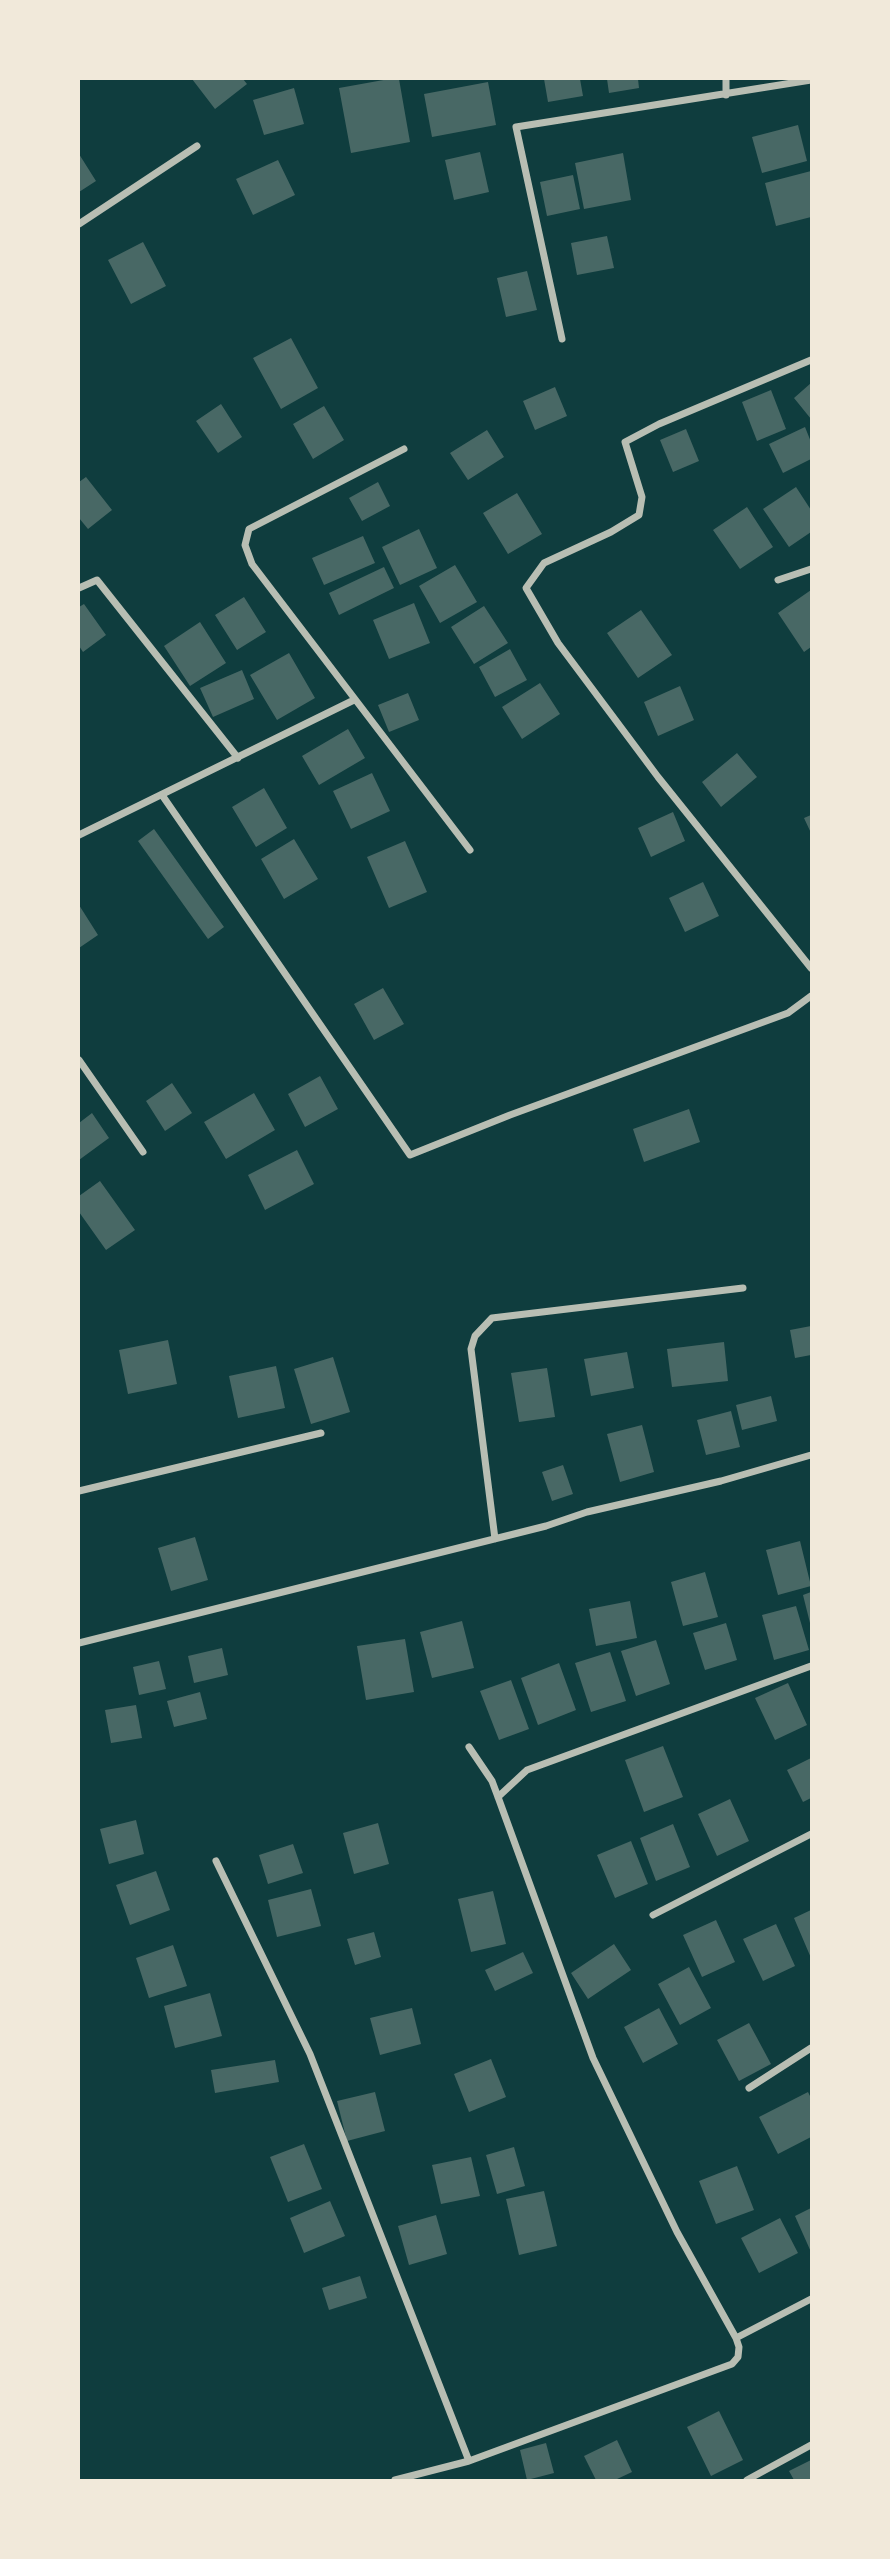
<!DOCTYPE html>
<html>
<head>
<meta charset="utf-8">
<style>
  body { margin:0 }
  #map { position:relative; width:890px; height:2559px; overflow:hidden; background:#0f3d3e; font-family:"Work Sans",sans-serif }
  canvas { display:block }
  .frame { position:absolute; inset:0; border:80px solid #f1e9da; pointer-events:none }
</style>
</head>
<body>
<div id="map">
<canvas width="890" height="2559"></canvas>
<div class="frame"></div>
</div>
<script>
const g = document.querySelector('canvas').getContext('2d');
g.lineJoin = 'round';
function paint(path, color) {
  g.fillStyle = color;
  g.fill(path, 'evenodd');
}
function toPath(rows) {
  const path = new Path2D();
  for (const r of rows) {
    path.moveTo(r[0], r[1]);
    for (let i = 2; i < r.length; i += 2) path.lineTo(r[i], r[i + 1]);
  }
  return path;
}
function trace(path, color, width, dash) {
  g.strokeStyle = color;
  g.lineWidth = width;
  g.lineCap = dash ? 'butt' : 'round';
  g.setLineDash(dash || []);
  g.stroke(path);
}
paint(toPath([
  [192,79,243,79,247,84,215,109],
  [389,79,399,79,410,142,351,153,339,88],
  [544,79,580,79,583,96,548,102],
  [607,79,638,79,639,88,609,93],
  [488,82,496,125,432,137,424,94],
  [294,88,304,124,264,135,253,100],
  [798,125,807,161,762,173,752,137],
  [480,152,489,192,454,200,445,160],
  [623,153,631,200,584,209,575,163],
  [79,154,96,181,79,192],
  [278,160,295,195,253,215,236,179],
  [811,171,811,217,776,226,765,183],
  [573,175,580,209,547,216,540,182],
  [607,236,614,268,577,275,571,243],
  [143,242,166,286,131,304,108,260],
  [527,271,537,310,506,317,497,278],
  [291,338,318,388,281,409,253,358],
  [811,383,811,419,794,398],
  [555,387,567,416,535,430,523,401],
  [771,390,786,429,757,441,742,402],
  [221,404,242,437,218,453,196,421],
  [324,406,344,440,313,459,293,424],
  [805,427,811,442,811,459,783,473,769,444],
  [686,429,699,461,673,472,660,440],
  [487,430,504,457,468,480,450,453],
  [86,477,112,510,88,529,79,518,79,482],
  [378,482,390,506,362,521,349,498],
  [796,487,811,510,811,532,789,547,763,509],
  [517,493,542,534,508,554,483,513],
  [747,507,773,547,740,569,713,530],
  [419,529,437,568,400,585,382,547],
  [363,536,375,563,324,585,312,558],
  [455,565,477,602,440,623,419,586],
  [384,567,394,588,339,615,329,593],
  [811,590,811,647,804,652,778,613],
  [244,597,266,632,237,650,215,615],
  [414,603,430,643,389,659,373,620],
  [84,604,106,635,83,652,79,646,79,607],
  [484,606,508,643,474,664,451,627],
  [641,610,672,655,638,678,607,633],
  [200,622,226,663,190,686,164,646],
  [510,649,527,680,495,697,479,667],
  [289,653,315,698,277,720,250,675],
  [242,670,254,699,213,717,200,688],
  [540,683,560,714,522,739,502,707],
  [680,686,694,720,658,736,644,702],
  [408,693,419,720,389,732,378,705],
  [348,729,365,758,319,785,302,756],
  [737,753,757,777,721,807,702,782],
  [372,773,390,811,351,829,333,791],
  [264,788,287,828,256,847,232,807],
  [673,812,685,841,651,857,638,828],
  [811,815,811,833,804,818],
  [154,829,224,927,208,939,138,841],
  [294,839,318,879,284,899,261,859],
  [405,841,427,892,389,908,367,857],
  [703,882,719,916,685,932,669,898],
  [79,905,98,935,79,948],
  [383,988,404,1024,374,1040,354,1004],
  [320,1076,338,1109,305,1127,288,1094],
  [172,1083,192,1113,165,1131,146,1101],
  [254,1093,275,1130,226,1159,204,1122],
  [689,1109,700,1142,644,1162,633,1129],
  [92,1113,109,1138,79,1160,79,1123],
  [297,1150,314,1184,265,1210,248,1175],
  [100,1181,135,1230,106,1250,79,1212,79,1196],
  [811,1326,811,1355,795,1358,790,1330],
  [168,1340,177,1384,128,1394,119,1350],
  [724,1342,728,1381,672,1387,667,1349],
  [627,1352,634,1388,591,1396,584,1359],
  [333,1357,350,1412,311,1424,294,1369],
  [276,1366,285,1408,238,1418,229,1376],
  [547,1368,555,1417,519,1422,511,1373],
  [771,1396,777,1421,742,1430,736,1405],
  [731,1411,740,1447,706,1455,697,1420],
  [642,1425,654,1472,620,1482,607,1434],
  [563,1465,573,1494,552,1501,542,1472],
  [195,1537,208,1580,171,1591,158,1548],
  [800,1541,811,1586,778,1595,766,1550],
  [705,1572,718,1617,683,1626,671,1582],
  [811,1592,811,1623,810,1623,803,1595],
  [630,1601,637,1638,596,1646,589,1609],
  [796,1606,809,1650,774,1660,762,1615],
  [462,1621,474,1668,432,1678,420,1632],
  [726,1623,737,1660,705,1670,693,1633],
  [405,1639,414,1692,366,1700,357,1646],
  [656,1640,670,1684,636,1696,621,1651],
  [222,1648,228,1675,194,1683,188,1656],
  [610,1652,626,1701,591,1712,575,1663],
  [159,1661,166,1689,139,1695,133,1667],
  [559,1663,576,1710,538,1725,521,1678],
  [511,1680,529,1729,499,1740,480,1691],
  [788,1683,807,1725,775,1740,755,1698],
  [200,1692,207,1719,174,1727,167,1701],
  [136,1705,142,1738,111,1743,105,1710],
  [663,1746,683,1797,644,1812,625,1760],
  [811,1758,811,1798,803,1802,787,1770],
  [730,1799,749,1841,717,1856,698,1814],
  [136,1820,144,1854,109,1864,100,1829],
  [378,1823,389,1864,354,1874,343,1833],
  [673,1824,690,1867,656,1881,640,1838],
  [631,1841,648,1884,615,1898,597,1855],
  [293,1844,303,1873,268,1884,259,1855],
  [156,1871,170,1910,130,1925,116,1885],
  [311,1889,321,1926,277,1937,268,1900],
  [493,1891,506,1944,471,1952,458,1899],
  [811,1910,811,1958,794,1918],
  [716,1920,735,1962,702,1977,683,1935],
  [776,1924,795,1966,763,1981,743,1939],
  [374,1932,381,1957,355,1965,347,1939],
  [614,1944,631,1970,588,1999,571,1973],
  [173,1945,187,1986,149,1998,136,1958],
  [523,1952,533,1973,495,1991,485,1970],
  [689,1967,711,2008,680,2025,658,1984],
  [210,1993,222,2036,175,2048,164,2006],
  [412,2008,421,2044,380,2055,370,2018],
  [659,2008,678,2044,643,2063,624,2027],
  [749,2023,771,2064,739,2081,717,2040],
  [491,2059,506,2097,469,2112,454,2074],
  [275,2060,279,2082,215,2093,211,2070],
  [375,2092,385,2131,347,2141,337,2101],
  [808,2092,811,2098,811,2137,778,2154,759,2117],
  [304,2144,322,2189,288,2202,270,2157],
  [514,2147,525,2186,497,2194,486,2155],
  [471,2157,480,2196,441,2204,432,2165],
  [737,2166,754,2210,716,2224,699,2181],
  [544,2191,557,2246,519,2255,506,2199],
  [330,2201,345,2236,304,2253,290,2218],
  [811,2208,811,2252,795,2216],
  [436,2215,447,2254,409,2265,398,2226],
  [780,2218,798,2253,759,2273,741,2238],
  [360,2276,367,2298,329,2310,322,2288],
  [719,2411,743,2460,711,2476,687,2427],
  [617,2440,632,2472,615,2480,596,2480,584,2456],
  [546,2443,554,2473,527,2480,520,2450],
  [811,2460,811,2480,794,2480,789,2471]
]), '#486865');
trace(toPath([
  [726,95,726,79],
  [79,224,197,146],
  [562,339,516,127,811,80],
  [811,360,659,424,625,442,642,497,639,515,611,532,544,563,526,588,558,643,658,777,811,968],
  [404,449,249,529,245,545,252,564,470,850],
  [778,580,811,569],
  [79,588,97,580,238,758],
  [162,795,410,1155,510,1115,788,1013,811,996],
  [79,835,354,700],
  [79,1060,143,1152],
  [79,1491,321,1433],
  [495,1539,471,1349,475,1336,492,1318,743,1288],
  [79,1643,546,1526,587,1512,721,1481,811,1455],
  [498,1797,527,1770,811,1666],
  [216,1861,310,2054,469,2461],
  [653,1915,811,1834],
  [749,2088,811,2048],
  [736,2338,811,2299],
  [395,2480,469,2461,732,2364,738,2357,739,2347,736,2338,677,2232,593,2058,498,1797,492,1781,469,1747],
  [747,2480,811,2445]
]), '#b8beb3', 7);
</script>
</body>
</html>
